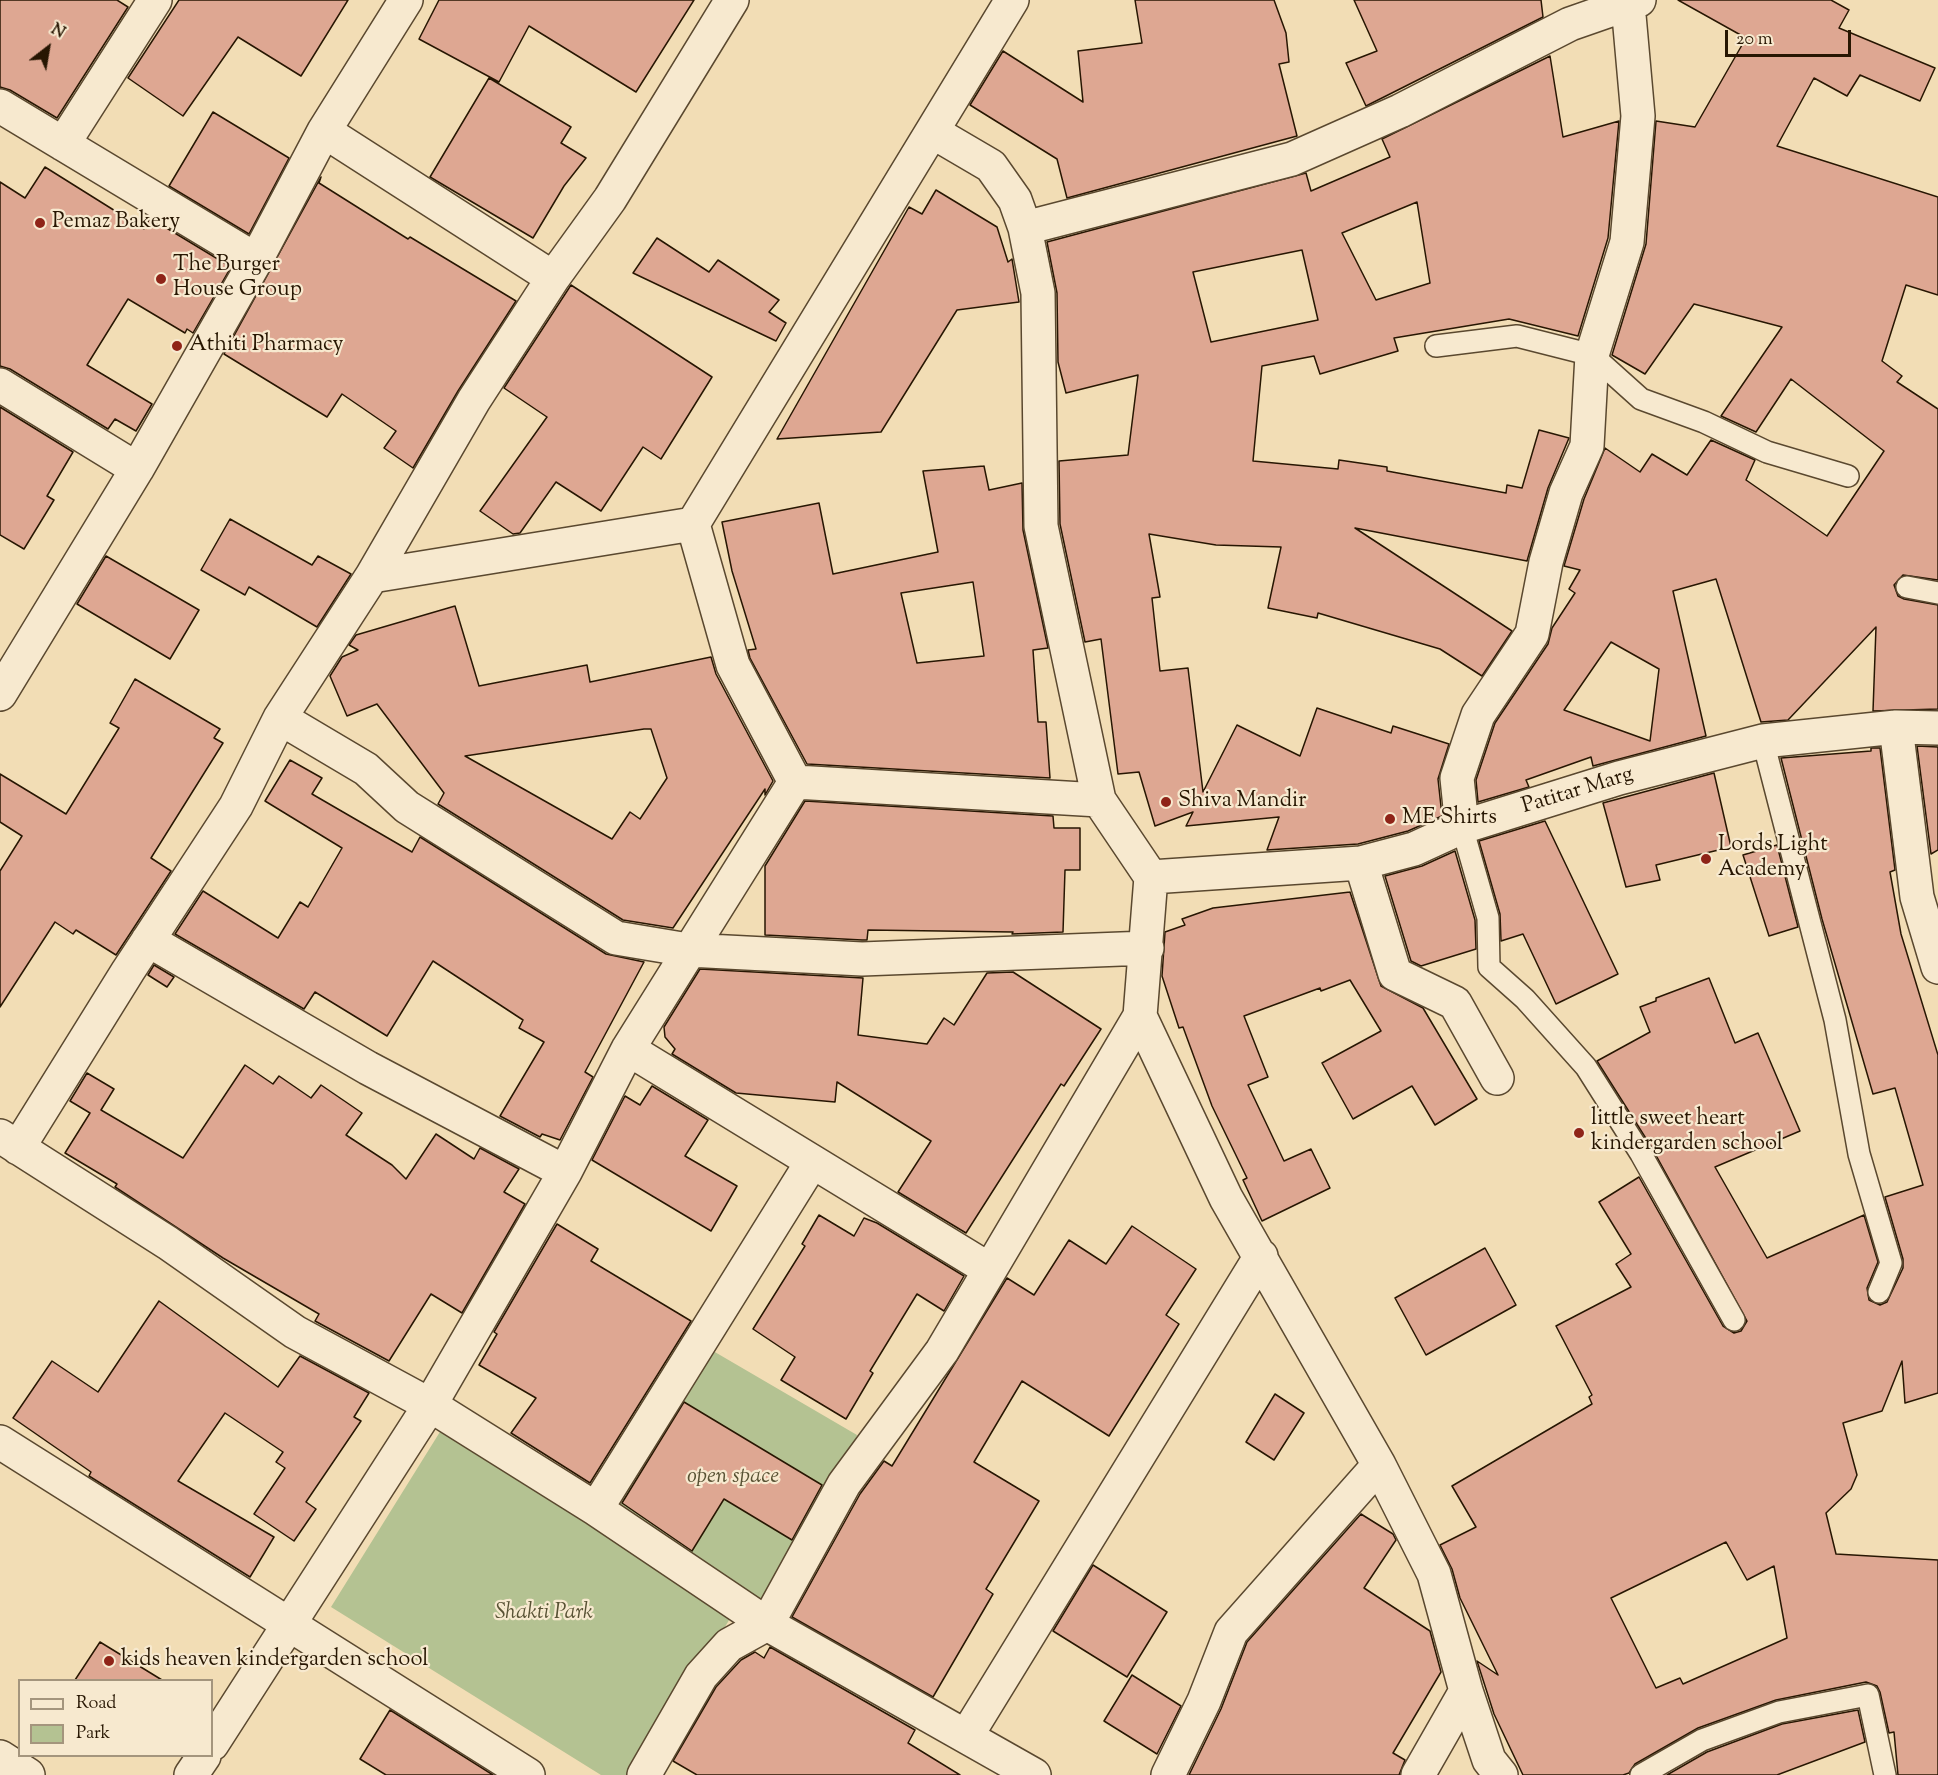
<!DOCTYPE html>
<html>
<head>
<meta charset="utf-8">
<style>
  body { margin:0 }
  #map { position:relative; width:1938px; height:1775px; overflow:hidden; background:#f2ddb5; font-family:"Sorts Mill Goudy",serif }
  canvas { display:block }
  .legend { position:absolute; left:18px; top:1679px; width:195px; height:78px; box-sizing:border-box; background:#f7e9cf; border:2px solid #a4957d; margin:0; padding:8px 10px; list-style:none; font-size:18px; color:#271602 }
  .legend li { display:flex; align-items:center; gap:12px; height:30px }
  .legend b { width:30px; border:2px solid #a4957d }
  .north { position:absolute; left:18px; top:18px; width:60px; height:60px; -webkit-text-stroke:4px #f7e9cf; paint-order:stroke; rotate:31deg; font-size:16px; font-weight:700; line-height:24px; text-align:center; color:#271602 }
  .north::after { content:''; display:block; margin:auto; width:21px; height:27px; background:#271602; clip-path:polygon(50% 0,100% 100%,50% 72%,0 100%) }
  .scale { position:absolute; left:1725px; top:30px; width:126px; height:27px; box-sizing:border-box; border:3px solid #271602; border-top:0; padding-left:8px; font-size:18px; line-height:21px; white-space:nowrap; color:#271602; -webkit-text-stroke:4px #f7e9cf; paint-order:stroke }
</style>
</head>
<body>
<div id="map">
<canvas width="1938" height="1775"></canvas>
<ul class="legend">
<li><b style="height:8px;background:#f7e9cf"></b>Road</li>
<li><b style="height:16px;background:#b4c292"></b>Park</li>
</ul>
<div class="north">N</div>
<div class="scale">20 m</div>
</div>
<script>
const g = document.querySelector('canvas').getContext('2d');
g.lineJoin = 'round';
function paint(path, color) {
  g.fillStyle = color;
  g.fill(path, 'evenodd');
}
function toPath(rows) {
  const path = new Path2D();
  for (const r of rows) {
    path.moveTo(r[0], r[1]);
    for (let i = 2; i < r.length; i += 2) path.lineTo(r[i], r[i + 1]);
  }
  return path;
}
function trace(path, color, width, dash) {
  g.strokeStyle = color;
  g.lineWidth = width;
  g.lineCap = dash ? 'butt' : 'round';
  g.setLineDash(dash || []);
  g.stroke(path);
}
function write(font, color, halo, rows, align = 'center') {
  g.font = font + ' "Sorts Mill Goudy",serif';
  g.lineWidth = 4.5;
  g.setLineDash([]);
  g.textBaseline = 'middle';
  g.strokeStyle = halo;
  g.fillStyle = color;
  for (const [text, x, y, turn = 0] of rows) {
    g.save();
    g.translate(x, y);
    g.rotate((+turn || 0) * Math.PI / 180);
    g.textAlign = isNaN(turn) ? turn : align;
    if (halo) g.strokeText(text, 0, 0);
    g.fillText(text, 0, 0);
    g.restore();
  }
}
paint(toPath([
  [696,1341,857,1435,847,1474,765,1616,596,1509],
  [443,1427,736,1609,633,1775,601,1775,331,1607]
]), '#b4c292');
const building = toPath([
  [0,0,117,0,128,7,57,118,10,90,0,87,0,0],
  [179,0,348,0,301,76,238,37,183,116,128,78,179,0],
  [439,0,694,0,636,92,529,26,499,82,419,39,439,0],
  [1135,0,1274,0,1286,33,1289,62,1279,64,1297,136,1067,198,1057,159,970,105,1003,51,1083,102,1078,51,1142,43,1135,0],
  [1354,0,1541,0,1543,17,1366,106,1346,63,1377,51,1354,0],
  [1678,0,1831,0,1849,10,1839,28,1935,68,1920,101,1860,75,1847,96,1814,78,1777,146,1938,197,1938,295,1906,285,1882,361,1902,376,1897,382,1938,409,1938,580,1903,575,1894,585,1898,596,1904,599,1938,605,1938,709,1873,711,1876,627,1788,720,1761,722,1716,579,1673,591,1706,736,1593,766,1591,757,1526,780,1529,787,1478,802,1476,780,1495,723,1548,644,1552,628,1575,593,1569,589,1580,570,1564,566,1584,499,1605,448,1640,472,1652,454,1687,475,1711,440,1755,460,1746,480,1827,536,1884,451,1791,379,1756,432,1721,416,1782,327,1694,304,1645,374,1612,355,1646,244,1656,121,1695,127,1746,38,1678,0],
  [1611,642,1659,669,1650,741,1564,710,1611,642],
  [1550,56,1563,137,1619,121,1608,238,1578,336,1509,319,1394,338,1398,351,1320,374,1314,356,1262,366,1253,461,1338,469,1339,460,1387,467,1387,471,1506,493,1507,485,1522,488,1539,430,1569,438,1548,488,1527,561,1355,528,1512,631,1482,676,1440,649,1318,613,1317,618,1268,608,1281,547,1216,545,1149,534,1160,597,1152,598,1160,671,1188,668,1203,792,1237,725,1300,756,1317,708,1391,733,1393,726,1449,744,1438,779,1442,816,1408,831,1358,844,1267,850,1279,817,1186,826,1193,812,1155,826,1139,772,1118,774,1101,639,1085,642,1060,524,1059,461,1128,455,1138,375,1066,393,1058,362,1057,293,1047,242,1306,173,1311,191,1390,157,1382,139,1550,56],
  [1417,202,1430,283,1376,300,1342,233,1417,202],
  [1302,250,1318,320,1211,342,1193,272,1302,250],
  [489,78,571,127,561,143,586,158,564,186,533,238,430,177,489,78],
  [213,112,289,158,249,234,169,186,213,112],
  [45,167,144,229,150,218,231,267,193,333,187,329,185,333,128,299,87,365,152,404,136,431,115,419,108,429,10,369,0,366,0,182,25,198,45,167],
  [321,177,319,183,408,239,410,237,516,301,458,391,413,468,384,448,396,431,342,394,327,417,224,354,321,177],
  [936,190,997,227,1008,262,1012,259,1019,302,957,310,881,432,777,439,909,207,922,214,936,190],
  [657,238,709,272,718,260,779,300,769,312,786,323,776,341,633,273,657,238],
  [571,285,712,377,661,459,643,447,601,511,556,482,520,533,513,534,480,511,547,417,504,388,571,285],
  [0,407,73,452,47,496,54,500,24,549,0,535,0,407],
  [984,466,989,490,1022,483,1023,530,1048,648,1033,650,1038,722,1046,722,1050,778,807,764,750,658,748,650,756,649,732,571,722,522,819,503,833,574,938,552,923,471,984,466],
  [973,582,984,656,917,663,901,593,973,582],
  [230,519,312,565,318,556,351,574,317,627,249,587,245,595,201,570,230,519],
  [106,556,199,610,170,659,77,604,106,556],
  [455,606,479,686,587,665,590,682,711,657,716,674,773,781,765,795,765,789,673,928,623,920,438,804,444,793,377,704,347,716,330,676,342,657,358,650,349,645,356,635,455,606],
  [644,729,651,729,667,778,640,819,630,812,612,839,465,756,644,729],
  [135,679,220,729,214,738,223,743,151,858,171,871,116,955,76,930,73,934,55,922,0,1007,0,871,22,836,0,822,0,774,66,814,119,728,110,723,135,679],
  [1917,746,1938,747,1938,850,1931,854,1917,746],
  [1871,748,1880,748,1895,870,1890,872,1901,934,1938,1055,1938,1393,1905,1403,1902,1361,1882,1411,1843,1423,1857,1475,1851,1489,1826,1513,1836,1554,1938,1560,1938,1775,1898,1775,1894,1732,1889,1733,1880,1692,1877,1686,1866,1682,1776,1700,1698,1728,1635,1764,1629,1773,1623,1775,1523,1775,1494,1714,1477,1661,1498,1675,1460,1598,1452,1569,1440,1545,1476,1527,1452,1486,1592,1404,1589,1397,1592,1395,1556,1326,1631,1287,1616,1264,1631,1254,1599,1202,1639,1177,1723,1326,1734,1333,1741,1331,1747,1321,1652,1148,1597,1061,1650,1032,1640,1007,1656,1001,1656,998,1709,978,1735,1043,1758,1033,1800,1131,1715,1167,1767,1258,1864,1215,1878,1262,1867,1288,1869,1300,1880,1305,1887,1302,1903,1268,1903,1259,1885,1197,1923,1185,1895,1088,1873,1094,1822,919,1781,758,1871,751,1871,748],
  [1726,1542,1747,1580,1774,1566,1787,1638,1683,1684,1680,1678,1656,1688,1611,1598,1726,1542],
  [290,760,322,778,312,794,412,852,420,837,606,954,644,962,585,1072,593,1077,560,1140,542,1134,540,1137,500,1116,544,1042,519,1028,523,1020,433,961,387,1036,315,992,304,1009,175,934,203,891,278,938,300,902,308,907,342,848,265,801,290,760],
  [1714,773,1731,847,1656,865,1660,880,1626,887,1603,803,1714,773],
  [805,801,1053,816,1054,828,1080,828,1080,870,1065,870,1063,932,1012,934,1013,932,868,930,867,940,862,940,765,935,765,866,805,801],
  [1545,821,1618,974,1556,1004,1523,934,1501,941,1500,914,1479,841,1545,821],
  [1777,845,1798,927,1769,936,1743,855,1777,845],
  [1455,851,1475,920,1476,949,1421,966,1411,961,1385,876,1422,866,1455,851],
  [1350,892,1381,986,1423,1008,1477,1099,1435,1125,1412,1086,1353,1119,1322,1063,1381,1031,1350,980,1321,991,1320,988,1244,1016,1268,1077,1248,1085,1284,1161,1311,1149,1330,1188,1262,1221,1243,1180,1247,1178,1212,1106,1183,1027,1179,1028,1162,976,1165,932,1185,925,1182,919,1213,908,1350,892],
  [154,965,174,977,167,987,148,975,154,965],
  [700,969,863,978,858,1035,927,1044,944,1018,954,1025,987,973,1013,972,1101,1029,1064,1086,1061,1084,966,1233,898,1192,931,1141,837,1082,835,1102,736,1093,672,1054,675,1049,665,1037,664,1027,700,969],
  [245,1065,273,1084,279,1076,311,1098,321,1085,362,1113,346,1135,392,1165,406,1179,436,1134,474,1159,480,1148,519,1169,504,1192,525,1204,462,1313,431,1294,389,1361,315,1321,319,1314,223,1258,115,1187,117,1184,65,1153,90,1113,70,1101,87,1073,114,1089,101,1110,183,1158,245,1065],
  [652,1086,708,1120,685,1156,737,1186,711,1231,592,1160,625,1096,640,1105,652,1086],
  [819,1215,854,1236,864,1218,877,1223,964,1276,944,1311,917,1294,870,1371,873,1373,846,1419,781,1380,795,1357,753,1329,805,1246,802,1244,819,1215],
  [557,1224,598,1249,591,1261,691,1321,590,1483,511,1433,536,1398,479,1365,497,1334,494,1332,557,1224],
  [1132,1226,1196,1269,1166,1315,1179,1324,1109,1436,1022,1381,974,1462,1039,1501,986,1589,993,1594,933,1697,792,1617,860,1494,884,1461,892,1466,1007,1278,1034,1295,1069,1240,1106,1264,1132,1226],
  [1485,1248,1516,1305,1426,1355,1395,1298,1485,1248],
  [159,1301,278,1387,300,1356,369,1393,354,1417,361,1421,306,1502,316,1509,294,1541,254,1514,285,1468,276,1462,283,1452,225,1413,178,1481,274,1537,250,1577,89,1476,91,1472,13,1418,52,1361,98,1392,159,1301],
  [1275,1394,1304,1413,1274,1460,1246,1442,1275,1394],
  [684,1402,822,1485,792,1540,724,1499,692,1551,622,1503,684,1402],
  [1361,1514,1393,1534,1396,1540,1364,1588,1430,1631,1441,1672,1393,1753,1405,1760,1399,1775,1189,1775,1221,1709,1247,1642,1361,1514],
  [1093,1565,1167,1612,1127,1677,1053,1631,1093,1565],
  [100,1642,162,1680,75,1680,100,1642],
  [770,1647,915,1730,908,1743,960,1775,697,1775,673,1761,716,1687,741,1660,755,1652,764,1658,770,1647],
  [1132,1675,1181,1706,1157,1754,1104,1721,1132,1675],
  [390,1710,493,1775,386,1775,360,1759,390,1710],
  [1858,1710,1865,1742,1777,1775,1667,1775,1707,1752,1782,1724,1858,1710]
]);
paint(building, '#dea792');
trace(building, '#271602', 1.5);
const lane = toPath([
  [1436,346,1517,336,1592,355,1641,399,1704,422,1767,452,1848,476],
  [1907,587,1938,593],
  [1763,741,1835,1020,1859,1154,1891,1263,1879,1292],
  [1462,827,1488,918,1489,967,1525,999,1586,1067,1641,1154,1734,1320],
  [1641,1775,1702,1740,1779,1712,1868,1695,1885,1775]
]);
const street = toPath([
  [0,106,256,260],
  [324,131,553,278],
  [933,132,991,166,1015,200,1025,228,1038,293,1041,526,1099,800,1151,877,1140,1016,1226,1198,1379,1465,1434,1574,1466,1691,1489,1760,1501,1775],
  [63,144,155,0],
  [1025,228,1292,159,1400,111,1570,24,1639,0],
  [0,385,137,469],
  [372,576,693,524],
  [0,694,137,469,256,260,324,131,406,0],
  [280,718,366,769,407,807,616,938,688,950,862,959,1147,948],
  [1896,727,1917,897,1938,967],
  [795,782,1099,800],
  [1462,827,1457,778,1478,715,1532,634,1546,562,1566,493,1587,446,1592,355,1627,242,1638,116,1628,4],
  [1361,863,1395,974,1455,1003,1497,1078],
  [1151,877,1361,863,1414,849,1462,827,1619,778,1763,741,1896,727,1938,728],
  [148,940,368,1068,565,1172],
  [628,1049,990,1270],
  [0,1136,168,1243,295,1332,430,1405,596,1509,767,1624,1034,1775],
  [18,1148,128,971,236,806,280,718,372,576,474,400,553,278,610,199,732,0],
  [0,1442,528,1775],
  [596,1509,812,1162],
  [967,1735,1261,1256],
  [212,1744,430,1405,565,1172,628,1049,795,782,733,665,693,524,1012,0],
  [0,1757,28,1775],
  [191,1775,204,1756],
  [644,1775,701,1676,729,1645,767,1624,844,1484,942,1351,1140,1016],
  [1168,1775,1204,1701,1231,1632,1379,1465],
  [1418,1775,1466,1691]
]);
trace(lane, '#5a482f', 24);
trace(street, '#5a482f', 36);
trace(lane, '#f7e9cf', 21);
trace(street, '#f7e9cf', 33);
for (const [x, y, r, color] of [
  [40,223,6,"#8f2418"],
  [161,279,6,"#8f2418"],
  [177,346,6,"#8f2418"],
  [1166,802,6,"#8f2418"],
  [1390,819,6,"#8f2418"],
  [1706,859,6,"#8f2418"],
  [1579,1133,6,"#8f2418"],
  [109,1661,6,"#8f2418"]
]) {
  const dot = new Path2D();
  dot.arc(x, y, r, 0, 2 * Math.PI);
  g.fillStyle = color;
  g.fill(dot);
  trace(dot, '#f7e9cf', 2);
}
write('22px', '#271602', '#f7e9cf', [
  ["Pemaz Bakery",52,223],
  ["The Burger",173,266],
  ["House Group",173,291],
  ["Athiti Pharmacy",189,346],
  ["Shiva Mandir",1178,802],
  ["ME Shirts",1402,819],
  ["Lords Light",1718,846],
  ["Academy",1718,871],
  ["little sweet heart",1591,1120],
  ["kindergarden school",1591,1145],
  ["kids heaven kindergarden school",121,1661]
], 'left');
write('22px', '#271602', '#f7e9cf', [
  ["Patitar Marg",1578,792,-17]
]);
write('italic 22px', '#585234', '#f7e9cf', [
  ["open space",733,1478],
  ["Shakti Park",544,1614]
]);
</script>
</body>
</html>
